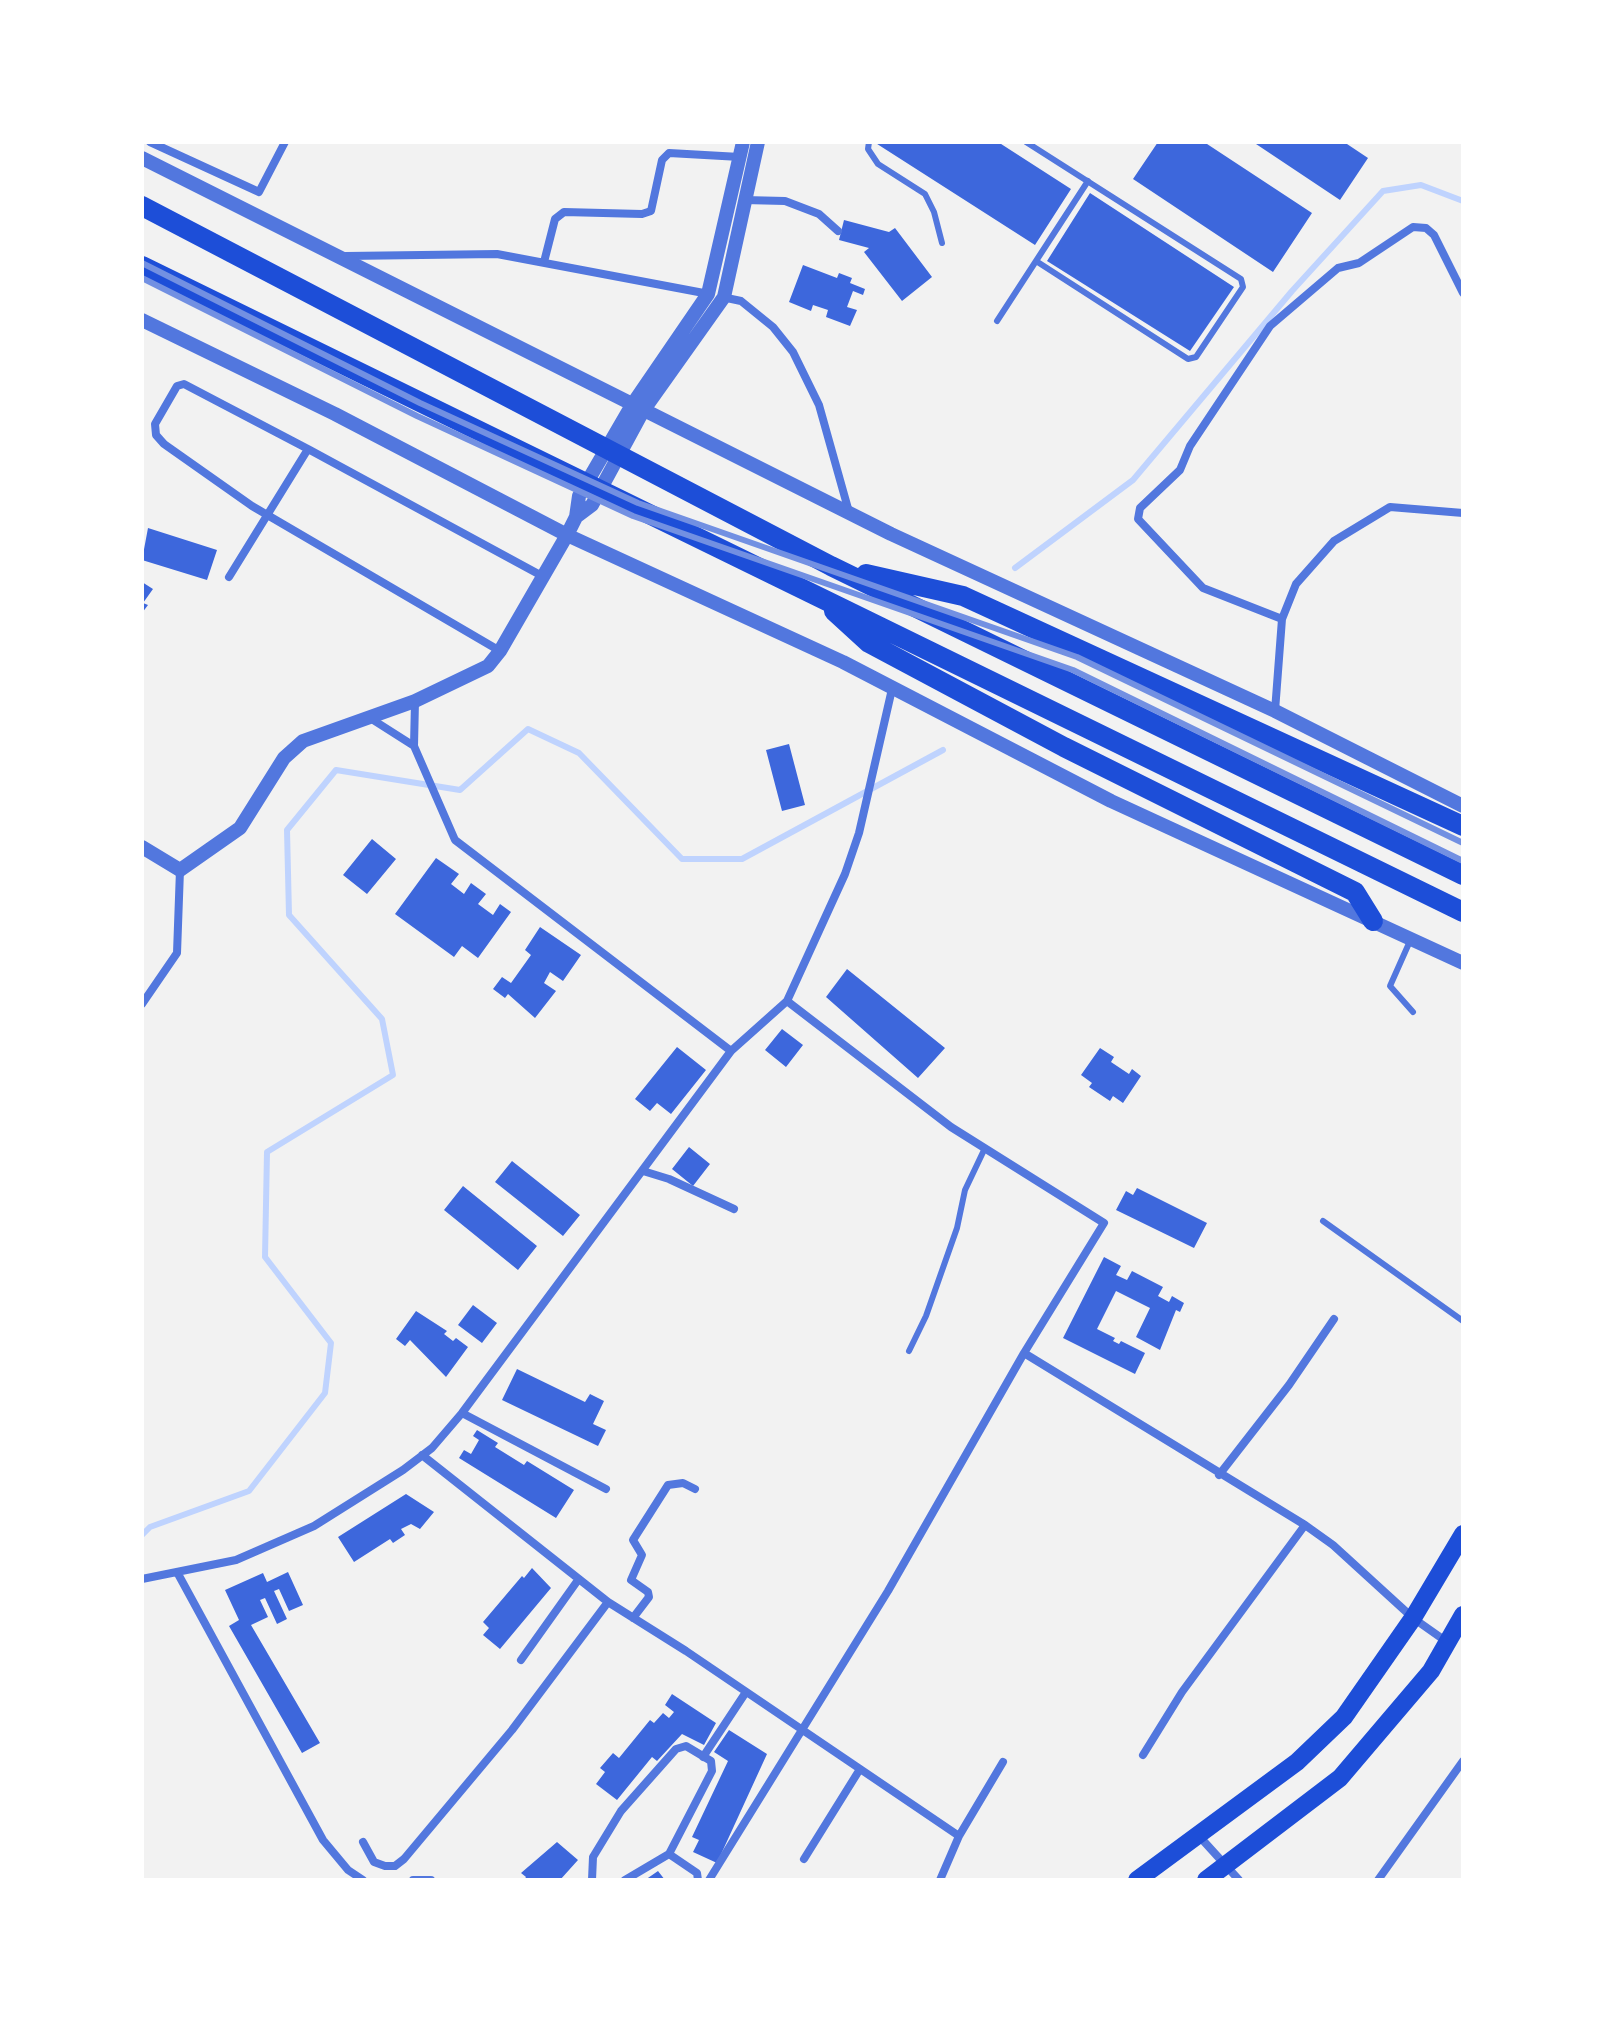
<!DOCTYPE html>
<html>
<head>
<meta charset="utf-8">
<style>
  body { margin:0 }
  #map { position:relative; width:1605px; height:2022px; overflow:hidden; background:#f2f2f2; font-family:Commissioner,sans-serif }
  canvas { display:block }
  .frame { position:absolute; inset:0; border:144px solid #fff; pointer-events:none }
</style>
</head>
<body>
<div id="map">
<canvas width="1605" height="2022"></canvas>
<div class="frame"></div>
</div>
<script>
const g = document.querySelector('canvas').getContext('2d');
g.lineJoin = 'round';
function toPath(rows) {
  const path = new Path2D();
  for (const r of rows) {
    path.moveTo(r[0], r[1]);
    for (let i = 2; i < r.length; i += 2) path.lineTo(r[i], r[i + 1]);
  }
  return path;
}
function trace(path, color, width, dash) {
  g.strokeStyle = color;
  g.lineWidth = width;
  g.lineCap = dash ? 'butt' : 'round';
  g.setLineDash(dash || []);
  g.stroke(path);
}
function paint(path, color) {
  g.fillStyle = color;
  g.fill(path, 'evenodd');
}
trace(toPath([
  [1015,568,1133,480,1292,291,1383,191,1421,185,1463,201],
  [142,1535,150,1527,249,1491,325,1393,331,1343,265,1257,267,1152,393,1075,382,1019,289,915,287,830,336,770,460,790,528,729,579,753,682,859,742,859,943,750]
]), '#bfd3fe', 6);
paint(toPath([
  [874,142,998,142,1071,189,1035,245],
  [1158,142,1204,142,1312,213,1273,272,1133,179],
  [1253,142,1344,142,1368,158,1340,200],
  [1090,193,1234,287,1190,351,1047,261],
  [844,220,889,232,895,228,932,277,902,301,864,252,869,248,839,240],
  [803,265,837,278,839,273,852,278,850,283,865,289,863,295,853,291,847,307,857,310,850,326,826,317,828,310,813,305,811,311,789,302],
  [148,528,217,550,207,580,142,560],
  [142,582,153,589,143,603,148,605,142,613],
  [789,744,805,805,782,811,766,750],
  [372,839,396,859,367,894,343,875],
  [436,858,459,874,451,884,464,894,471,883,486,894,478,904,493,915,500,904,511,912,478,958,462,946,454,957,395,914],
  [540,927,581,955,563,981,550,972,544,983,556,991,535,1018,508,994,505,998,493,989,502,977,511,983,531,955,525,950],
  [847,969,945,1048,918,1078,826,997],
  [782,1029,803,1045,786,1067,765,1050],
  [677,1047,706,1070,671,1114,657,1103,650,1111,635,1099],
  [1100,1048,1114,1057,1111,1062,1129,1074,1132,1069,1141,1076,1123,1103,1113,1096,1110,1101,1089,1087,1092,1083,1081,1075],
  [689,1147,710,1164,693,1186,672,1169],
  [512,1161,580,1215,563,1236,495,1182],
  [463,1186,537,1246,518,1270,444,1210],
  [1137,1188,1207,1223,1194,1248,1116,1210,1126,1191,1133,1195],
  [1104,1257,1121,1266,1116,1275,1127,1280,1132,1271,1163,1287,1158,1296,1169,1302,1172,1296,1184,1303,1180,1312,1176,1310,1160,1350,1136,1337,1150,1308,1116,1291,1097,1329,1115,1338,1113,1341,1119,1344,1121,1341,1145,1353,1135,1374,1063,1338],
  [473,1305,497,1323,482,1343,458,1325],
  [416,1311,447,1331,444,1334,453,1341,456,1338,468,1347,446,1377,410,1340,405,1346,396,1339],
  [517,1369,585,1402,590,1394,604,1401,593,1424,606,1430,598,1446,502,1400],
  [477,1430,498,1443,495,1447,524,1465,527,1461,574,1490,556,1518,459,1458,464,1450,471,1454,479,1440,473,1436],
  [406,1494,434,1512,420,1529,411,1524,401,1529,405,1535,393,1543,390,1539,354,1562,338,1537],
  [532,1568,551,1588,500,1649,483,1635,489,1628,483,1622,522,1576,524,1578],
  [288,1572,303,1605,289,1611,279,1589,274,1591,287,1619,277,1624,265,1598,260,1600,268,1617,251,1625,320,1743,302,1753,229,1626,239,1620,225,1590,263,1573,267,1582],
  [672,1694,716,1723,704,1745,682,1734,657,1761,652,1757,617,1800,596,1784,605,1772,600,1768,613,1753,619,1758,650,1720,654,1723,663,1713,669,1718,674,1712,665,1705],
  [729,1730,767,1754,717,1863,693,1852,699,1840,692,1837,728,1761,714,1752],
  [557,1842,578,1860,560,1880,524,1880,526,1877,521,1873],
  [658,1871,665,1880,645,1880]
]), '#3d67dc');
trace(toPath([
  [869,142,868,149,878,164,925,194,934,212,942,243],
  [1026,142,1241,279,1243,287,1196,357,1188,359,1036,261],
  [997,321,1088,181],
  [1410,941,1390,986,1413,1012],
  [1323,1221,1463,1321],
  [909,1351,926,1316,957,1228,965,1190,985,1148]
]), '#5277de', 6);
trace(toPath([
  [150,142,259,192,285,142],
  [744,200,785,201,819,214,838,231],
  [346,256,497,254,709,294],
  [544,262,555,219,564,212,642,214,651,211,662,160,669,153,740,157],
  [722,297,741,301,773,327,793,352,819,405,849,512],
  [308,449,184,384,177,386,155,424,156,435,164,444,252,506,500,651],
  [229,577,308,449,544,577],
  [1282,619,1203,588,1138,519,1140,508,1180,470,1190,446,1270,326,1338,268,1359,263,1413,227,1426,228,1434,235,1463,293],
  [415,701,414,746,455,840,731,1051],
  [1275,711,1282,619,1296,584,1334,541,1390,507,1463,513],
  [370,718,414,746],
  [142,1004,177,953,180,870],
  [643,1171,669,1179,734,1209],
  [1024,1353,1305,1525,1333,1545,1413,1618,1447,1642],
  [462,1413,606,1489],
  [422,1455,608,1602,686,1651,959,1836,940,1880],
  [1219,1475,1289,1385,1334,1319],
  [177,1572,323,1840,348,1870,363,1880],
  [142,1579,236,1560,314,1526,403,1470,432,1448,462,1413,731,1051,787,1001,845,874,859,833,892,689],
  [633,1618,649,1597,648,1592,631,1580,642,1555,633,1540,668,1485,683,1483,695,1489],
  [521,1660,578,1580],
  [1143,1755,1182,1692,1305,1525],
  [703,1757,746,1692],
  [959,1836,1003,1762],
  [1199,1836,1239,1880],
  [363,1842,374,1862,385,1866,395,1866,404,1859,512,1730,608,1602],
  [669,1854,697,1873,698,1880],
  [804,1859,860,1769],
  [413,1880,431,1880],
  [592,1880,593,1857,621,1811,676,1749,686,1746,711,1761,712,1771,669,1854,625,1880],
  [709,1880,888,1591,1024,1353,1104,1223,951,1127,787,1001],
  [1378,1880,1463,1761]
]), '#5277de', 8);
trace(toPath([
  [142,158,891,534,1275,711,1463,806],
  [142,320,335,414,567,535,843,662,1111,801,1463,963],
  [576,517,592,505,643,411,724,297,758,142],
  [142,847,180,870,240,828,284,758,303,741,415,701,488,666,500,651,567,535,576,517,579,496,632,405,708,294,743,142]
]), '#5277de', 14);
trace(toPath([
  [1137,1880,1297,1762,1344,1717,1413,1618,1463,1534],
  [1206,1880,1340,1778,1431,1671,1463,1615]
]), '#1d4ed8', 18);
trace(toPath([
  [142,206,831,566,1463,875],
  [142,266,1463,912],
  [866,574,963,596,1463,826],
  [834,611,869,643,1064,747,1355,892,1373,921]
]), '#1d4ed8', 20);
trace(toPath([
  [142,263,420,403,638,503,1077,657,1463,843],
  [142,278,417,416,633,516,1073,670,1463,861]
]), '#7290e2', 6);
</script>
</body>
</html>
